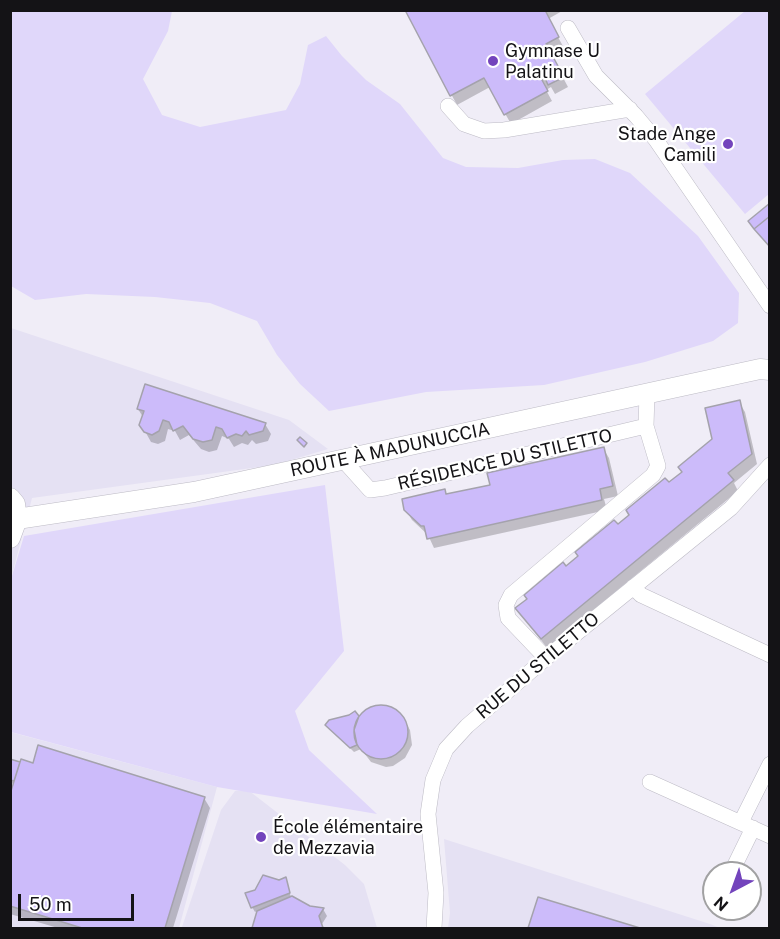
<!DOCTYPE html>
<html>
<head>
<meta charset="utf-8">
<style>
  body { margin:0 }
  #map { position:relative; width:780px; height:939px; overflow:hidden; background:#f0edf7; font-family:"Public Sans",sans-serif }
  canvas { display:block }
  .frame { position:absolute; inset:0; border:12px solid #141316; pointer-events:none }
  .north { position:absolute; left:702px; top:861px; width:60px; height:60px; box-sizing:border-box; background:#fff; border:2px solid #a1a1a2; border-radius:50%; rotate:221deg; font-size:16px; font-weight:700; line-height:24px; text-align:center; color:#141316 }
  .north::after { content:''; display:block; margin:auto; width:21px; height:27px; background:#7344bc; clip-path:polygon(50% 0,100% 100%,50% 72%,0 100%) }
  .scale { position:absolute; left:18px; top:894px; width:116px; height:27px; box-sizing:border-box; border:3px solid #141316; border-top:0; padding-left:8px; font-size:18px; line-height:21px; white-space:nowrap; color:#141316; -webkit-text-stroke:4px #fff; paint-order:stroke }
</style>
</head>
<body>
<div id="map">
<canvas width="780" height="939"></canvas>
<div class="frame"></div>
<div class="north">N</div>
<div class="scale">50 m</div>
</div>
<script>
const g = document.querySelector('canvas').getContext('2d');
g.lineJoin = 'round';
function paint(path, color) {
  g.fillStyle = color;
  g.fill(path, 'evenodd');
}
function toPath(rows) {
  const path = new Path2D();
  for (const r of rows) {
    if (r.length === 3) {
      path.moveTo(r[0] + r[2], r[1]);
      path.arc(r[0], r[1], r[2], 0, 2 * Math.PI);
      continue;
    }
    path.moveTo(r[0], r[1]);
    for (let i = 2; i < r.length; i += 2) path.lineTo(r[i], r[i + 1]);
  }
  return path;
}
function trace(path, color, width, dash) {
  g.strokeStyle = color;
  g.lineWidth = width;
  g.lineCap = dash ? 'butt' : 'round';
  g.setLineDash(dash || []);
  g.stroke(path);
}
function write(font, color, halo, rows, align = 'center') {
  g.font = font + ' "Public Sans",sans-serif';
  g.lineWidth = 4.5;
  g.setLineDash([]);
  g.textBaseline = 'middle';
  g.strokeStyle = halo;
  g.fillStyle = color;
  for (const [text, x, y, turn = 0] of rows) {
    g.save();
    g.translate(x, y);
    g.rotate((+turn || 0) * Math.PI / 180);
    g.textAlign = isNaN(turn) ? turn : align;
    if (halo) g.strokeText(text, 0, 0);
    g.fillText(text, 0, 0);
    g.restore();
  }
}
paint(toPath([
  [11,328,289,420,328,449,274,465,32,498,11,579],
  [10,732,217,787,179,928,11,928],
  [248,790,345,865,364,884,377,928,184,928,182,927,221,810,235,791],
  [444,839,710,924,720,928,448,928,450,913]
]), '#e5e1f3');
paint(toPath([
  [172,11,168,31,143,79,162,115,200,127,286,110,300,84,308,45,326,36,342,56,366,80,400,104,443,158,466,167,518,168,563,160,595,159,630,173,698,236,739,293,738,323,713,341,645,362,544,385,426,392,329,411,300,384,277,355,257,321,210,303,155,297,86,294,35,300,11,286,11,11],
  [745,11,770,11,769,194,745,214,645,94],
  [325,485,344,651,295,711,309,750,377,814,217,787,11,732,11,579,24,536]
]), '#e0d7fa');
paint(toPath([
  [406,10,564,10,548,19,564,48,551,55,568,87,555,94,551,87,546,90,552,101,511,124,490,87,457,105],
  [739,402,745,412,757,464,734,483,738,491,547,648,517,608,683,472,714,440],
  [138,409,265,424,271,434,268,441,256,444,252,440,248,445,242,443,234,447,229,439,222,436,217,450,209,452,201,449,189,435,180,440,175,431,168,429,165,441,158,444,151,442,141,424,143,417],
  [603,448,609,458,618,496,604,499,607,510,434,548,428,535,412,520,406,510,444,491,447,496,491,486],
  [380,707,395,710,401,715,410,730,412,745,405,758,393,766,386,767,371,762,361,749,354,752,327,725,350,716,354,713,359,718,366,712],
  [10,761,204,798,210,808,173,928,58,928,10,914,10,799,15,784,10,783],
  [285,879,291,897,310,908,323,909,327,916,322,924,324,928,254,928,259,910,255,912,252,907,279,881],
  [539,899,635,928,530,928]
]), '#0003');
const building = toPath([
  [405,10,545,10,559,37,546,44,564,77,548,85,545,78,542,80,548,91,504,115,484,78,450,96,405,10],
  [770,203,770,216,754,229,748,221,770,203],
  [770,216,770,247,754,229,770,216],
  [145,384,266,423,263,431,249,435,246,431,242,436,236,434,227,438,222,429,216,427,212,440,203,442,193,439,183,426,173,431,169,422,163,420,159,431,152,435,144,432,139,425,144,411,137,409,145,384],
  [740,400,752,454,728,473,734,480,541,639,515,608,527,599,524,595,563,562,566,566,578,556,575,552,614,520,618,524,629,515,626,510,665,478,669,482,682,472,678,467,712,439,705,408,740,400],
  [300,437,307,443,304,447,297,440,300,437],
  [604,447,613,486,600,489,602,500,427,539,424,526,421,526,404,510,402,499,445,489,446,494,490,485,487,473,604,447],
  [381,732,27],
  [355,711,359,716,354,730,357,745,350,748,325,725,329,720,349,715,355,711],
  [38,745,205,797,165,928,82,928,10,906,10,794,21,759,33,763,38,745],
  [10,759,20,762,14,781,10,780,10,759],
  [263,875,279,880,286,877,290,893,251,908,245,893,255,890,263,875],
  [292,896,310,906,324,908,319,916,323,928,252,928,257,911,292,896],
  [538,897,640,928,528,928,538,897]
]);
paint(building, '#ccbbfa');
trace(building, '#a4a2ac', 1.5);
const minor = toPath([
  [568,28,596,76,636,116,656,140,770,306],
  [448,106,464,124,484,131,504,130,630,109],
  [344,461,370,490,385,488,646,426,647,394],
  [633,587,641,595,770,655],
  [546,658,508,618,506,605,511,595,653,475,658,466,646,426],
  [650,782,770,836],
  [741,822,770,764],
  [731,873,753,828],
  [434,928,436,893,428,814,433,780,446,749,467,726,546,658,731,508,770,465]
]);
const major = toPath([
  [10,498,15,504,17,519,10,538],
  [17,519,194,492,760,369,770,370]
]);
trace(minor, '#bdbbc5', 16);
trace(major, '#bdbbc5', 21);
trace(minor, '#fff', 15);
trace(major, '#fff', 20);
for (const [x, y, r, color] of [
  [493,61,6,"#7344bc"],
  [728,144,6,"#7344bc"],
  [261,837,6,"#7344bc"]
]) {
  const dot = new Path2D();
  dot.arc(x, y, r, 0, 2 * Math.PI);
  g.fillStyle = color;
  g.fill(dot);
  trace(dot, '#fff', 2);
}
write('18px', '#141316', '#fff', [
  ["Gymnase U",505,51],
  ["Palatinu",505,72],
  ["Stade Ange",716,134,"right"],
  ["Camili",716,155,"right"],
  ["École élémentaire",273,827],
  ["de Mezzavia",273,848]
], 'left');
write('18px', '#141316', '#fff', [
  ["ROUTE À MADUNUCCIA",390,450,-12],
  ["RÉSIDENCE DU STILETTO",505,460,-13],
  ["RUE DU STILETTO",538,666,-40]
]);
</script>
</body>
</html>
